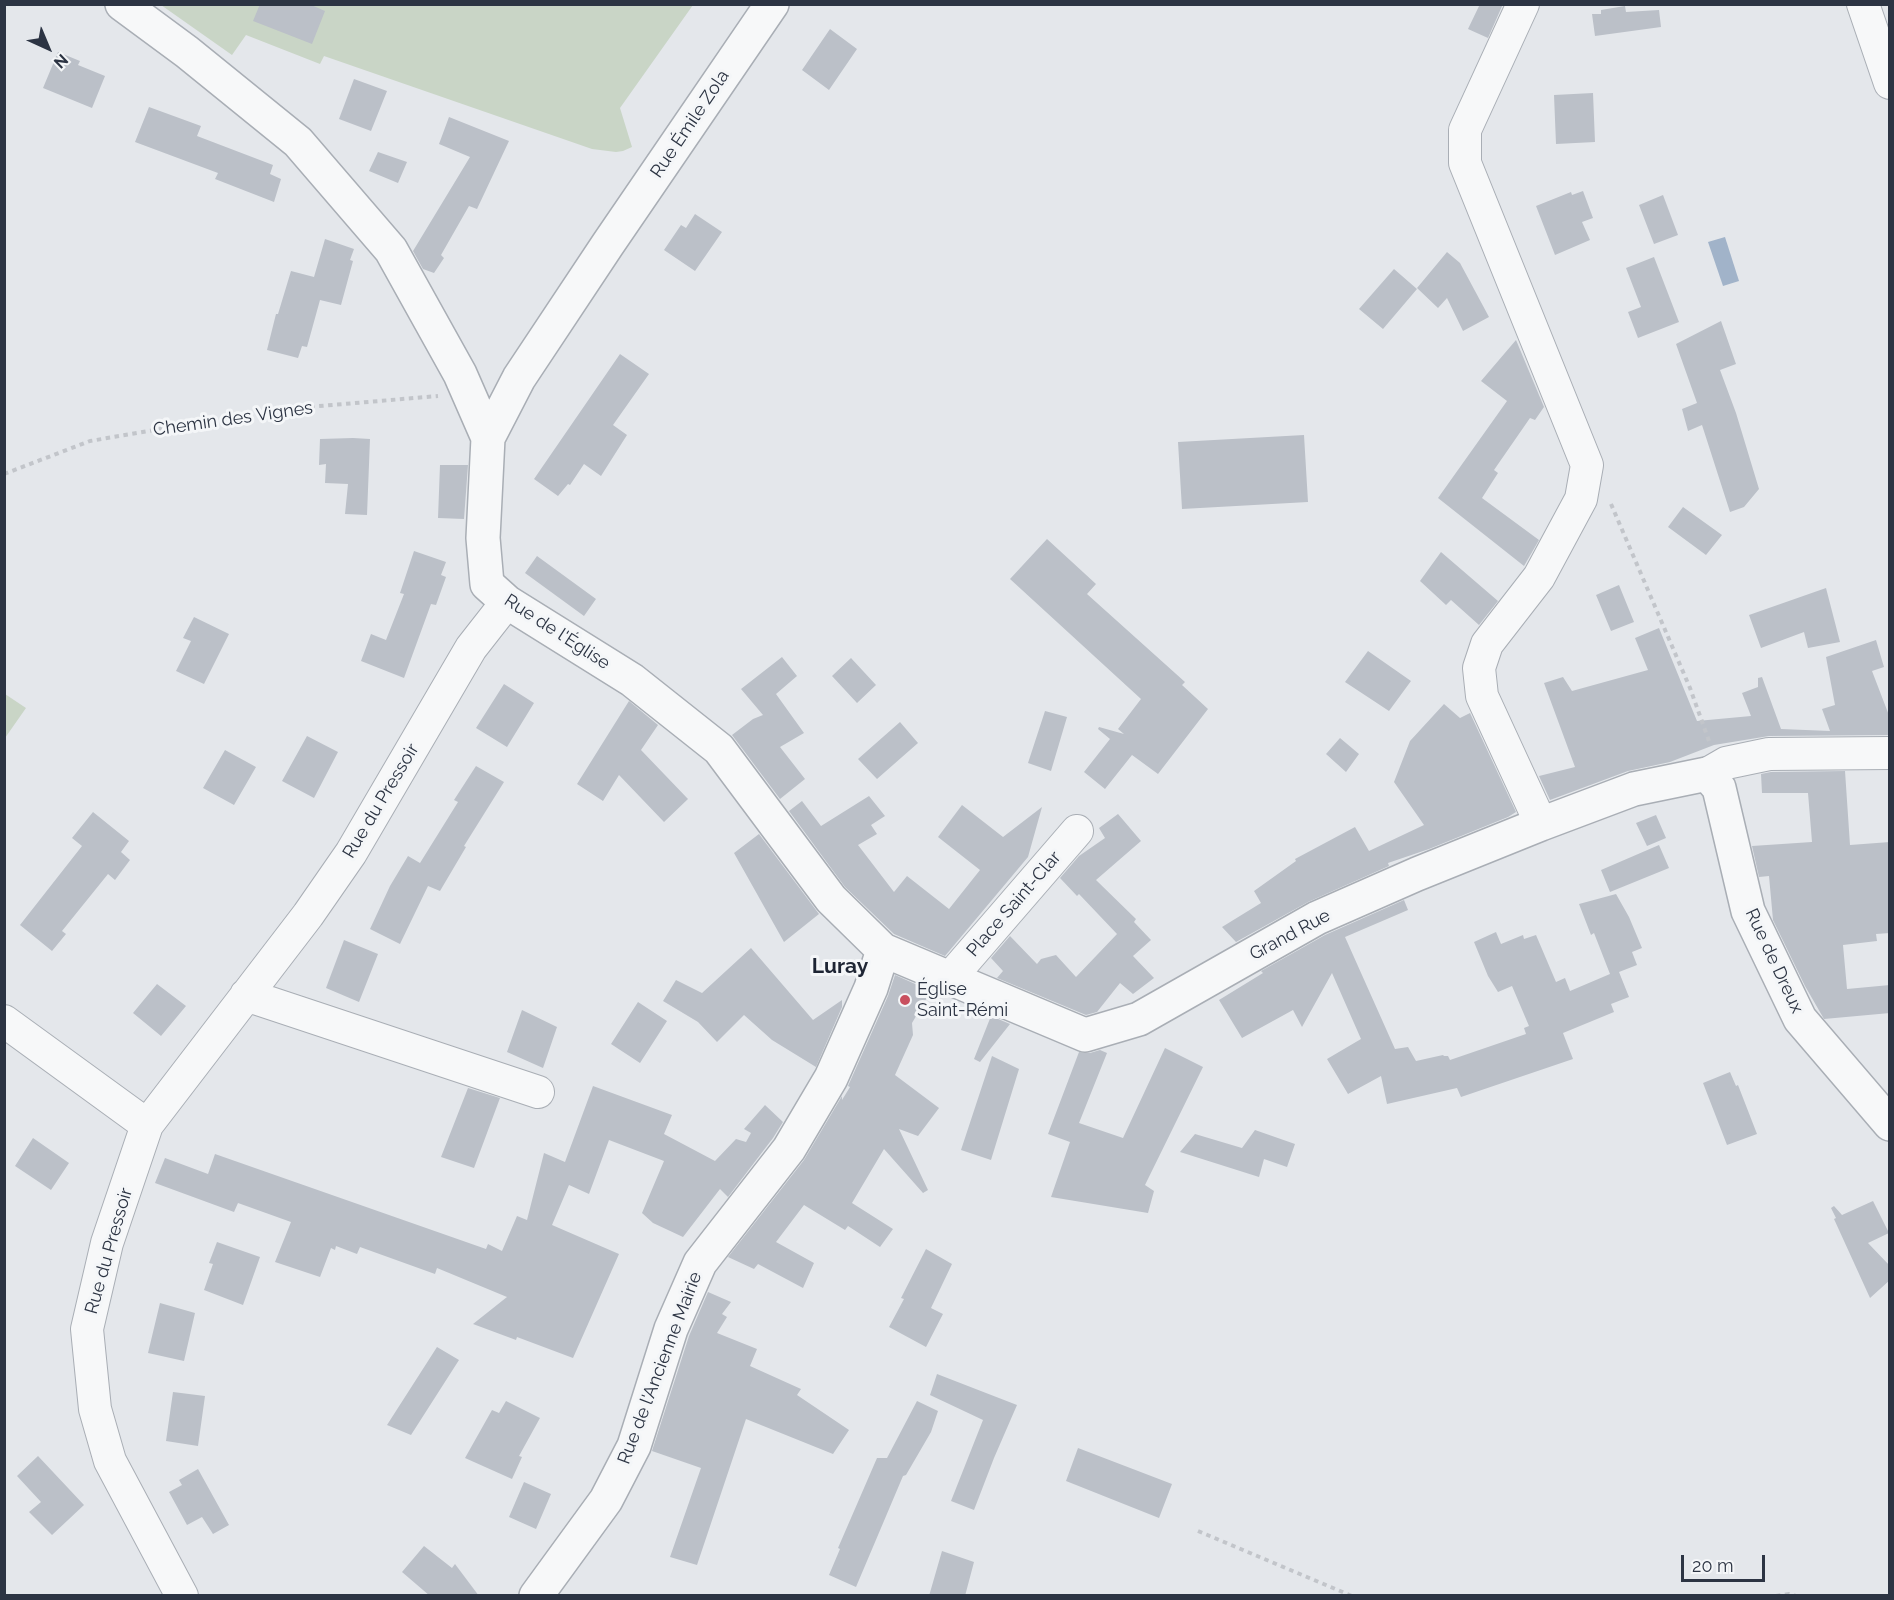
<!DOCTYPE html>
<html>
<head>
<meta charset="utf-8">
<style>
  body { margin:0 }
  #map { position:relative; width:1894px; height:1600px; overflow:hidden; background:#e4e7eb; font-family:Raleway,sans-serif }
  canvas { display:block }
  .frame { position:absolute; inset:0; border:6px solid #2c3443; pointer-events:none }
  .north { position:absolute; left:18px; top:18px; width:60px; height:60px; -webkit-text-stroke:4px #f4f6f8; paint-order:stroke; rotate:136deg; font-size:16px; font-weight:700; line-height:24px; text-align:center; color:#2c3443 }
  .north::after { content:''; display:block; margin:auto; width:21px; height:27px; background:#2c3443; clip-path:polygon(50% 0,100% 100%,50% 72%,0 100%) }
  .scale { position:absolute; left:1681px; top:1555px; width:84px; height:27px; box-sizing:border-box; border:3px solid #2c3443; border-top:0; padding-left:8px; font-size:18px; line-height:21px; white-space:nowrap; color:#2c3443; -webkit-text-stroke:4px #f4f6f8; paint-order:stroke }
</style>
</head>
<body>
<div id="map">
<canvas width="1894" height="1600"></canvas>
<div class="frame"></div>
<div class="north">N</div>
<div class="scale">20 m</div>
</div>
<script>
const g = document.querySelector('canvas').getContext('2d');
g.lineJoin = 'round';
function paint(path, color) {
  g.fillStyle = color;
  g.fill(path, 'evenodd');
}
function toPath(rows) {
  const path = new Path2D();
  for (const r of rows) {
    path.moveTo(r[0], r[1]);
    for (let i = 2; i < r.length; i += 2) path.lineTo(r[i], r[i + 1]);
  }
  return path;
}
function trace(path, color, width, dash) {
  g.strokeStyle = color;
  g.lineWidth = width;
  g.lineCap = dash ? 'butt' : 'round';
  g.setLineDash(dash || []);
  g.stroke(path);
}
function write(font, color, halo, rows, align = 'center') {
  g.font = font + ' Raleway,sans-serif';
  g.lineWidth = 6;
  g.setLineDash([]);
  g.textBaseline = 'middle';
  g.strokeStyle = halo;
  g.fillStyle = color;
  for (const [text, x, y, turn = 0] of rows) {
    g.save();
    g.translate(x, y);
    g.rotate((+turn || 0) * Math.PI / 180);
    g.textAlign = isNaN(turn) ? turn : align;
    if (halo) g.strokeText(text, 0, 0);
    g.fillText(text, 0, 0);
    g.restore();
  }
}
paint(toPath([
  [161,5,693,5,620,108,632,147,623,151,616,152,592,149,324,56,320,64,246,35,232,55],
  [5,694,26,708,5,738]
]), '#c9d5c6');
paint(toPath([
  [1725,237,1739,281,1723,286,1708,242]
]), '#a1b3c9');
paint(toPath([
  [260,4,309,4,325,11,312,44,253,21],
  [1480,4,1503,4,1488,38,1468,29],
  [1625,6,1626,12,1659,10,1661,27,1595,36,1592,14,1601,14,1601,10],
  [830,29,857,49,829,90,802,70],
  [58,52,80,61,78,65,105,76,92,108,43,88],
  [354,79,387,91,371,131,339,119],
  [1593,93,1595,142,1556,144,1554,95],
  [149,107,201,126,197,136,273,165,270,174,281,179,274,202,215,179,218,173,135,142],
  [449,117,509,141,477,209,469,206,441,255,444,258,434,273,423,269,413,251,470,157,439,144],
  [378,152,407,162,398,183,369,171],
  [1583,191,1593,218,1582,222,1590,240,1555,255,1536,206,1571,192,1572,195],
  [1663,195,1678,235,1654,244,1639,205],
  [695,214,722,232,695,271,664,250,681,225,686,228],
  [325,239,354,249,350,260,353,261,341,305,320,300,307,347,302,346,298,358,267,350,276,314,278,314,291,271,314,277],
  [1447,252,1460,263,1489,317,1463,331,1447,298,1438,308,1417,288],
  [1654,257,1679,322,1638,338,1628,312,1641,307,1626,268],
  [1394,269,1417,289,1383,329,1359,309],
  [1721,321,1736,364,1720,370,1736,413,1759,489,1744,507,1730,512,1702,425,1688,431,1682,409,1697,403,1676,344],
  [1516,340,1544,407,1535,420,1530,418,1494,470,1498,473,1482,498,1539,540,1524,566,1438,498,1507,401,1481,381],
  [620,354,649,374,613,425,627,435,601,476,584,464,570,485,568,484,558,496,534,479],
  [1304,435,1308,502,1182,509,1178,442],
  [353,438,370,439,367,515,345,514,348,484,325,483,326,464,319,465,320,439],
  [440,465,468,465,464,519,438,518],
  [1683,507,1722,535,1706,555,1668,527],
  [1047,539,1096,584,1087,594,1185,682,1182,685,1208,709,1158,774,1132,755,1105,789,1084,772,1110,739,1098,729,1099,727,1124,734,1118,729,1141,699,1010,579],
  [414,551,446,562,441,575,446,577,436,605,431,604,404,678,361,661,371,634,386,640,404,594,400,593],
  [1441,552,1498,601,1479,625,1451,600,1446,605,1420,581],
  [537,556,596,599,584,616,525,573],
  [1619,585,1634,622,1611,631,1596,595],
  [1826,588,1840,642,1808,648,1804,632,1761,648,1749,615],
  [194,617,229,634,204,684,176,671,191,641,183,638],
  [1659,628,1697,721,1751,716,1742,693,1758,687,1758,678,1762,677,1781,729,1830,731,1822,709,1835,705,1826,657,1876,640,1884,667,1872,671,1890,718,1890,735,1769,736,1714,745,1670,762,1628,771,1550,800,1539,776,1575,767,1544,683,1563,677,1572,691,1648,670,1635,638],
  [1368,651,1411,681,1389,711,1345,682],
  [782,657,797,676,776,694,804,733,780,747,805,779,780,799,732,735,753,719,763,715,741,689],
  [851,658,876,685,857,703,832,676],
  [504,684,534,703,507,747,476,728],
  [629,701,658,725,641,750,688,799,664,822,619,775,603,801,577,784],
  [1444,704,1460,718,1470,713,1516,812,1508,817,1429,849,1388,863,1389,866,1308,902,1236,942,1222,927,1261,903,1254,891,1296,861,1295,859,1355,827,1369,851,1424,825,1394,782,1410,741],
  [1045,711,1067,717,1051,771,1028,763],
  [900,722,918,743,877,779,858,759],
  [307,736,338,752,314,798,282,781],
  [1340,738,1359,754,1346,772,1326,754],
  [225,750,256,767,234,805,203,788],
  [476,766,504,782,464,846,466,847,440,891,428,886,400,944,370,929,390,886,408,856,420,863,458,802,454,800],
  [1845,771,1850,845,1890,842,1890,933,1876,934,1877,941,1843,945,1847,989,1890,985,1890,1013,1824,1019,1805,986,1773,920,1769,876,1759,877,1752,846,1812,842,1808,793,1762,793,1761,774,1771,772],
  [869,796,885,816,871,825,877,834,858,845,894,892,907,876,949,909,980,870,938,837,962,805,1003,837,1042,807,1028,857,945,956,894,934,845,887,789,811,802,801,821,826],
  [93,812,129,841,121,852,130,860,115,880,108,874,62,931,66,934,52,951,20,925,82,846,72,838],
  [1118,814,1141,841,1096,880,1136,919,1134,922,1151,940,1133,956,1154,978,1133,994,1120,983,1097,1012,1086,1015,997,978,1003,971,991,958,1010,936,1037,964,1041,959,1056,955,1076,977,1117,934,1079,894,1077,896,1060,878,1079,856,1105,838,1099,828],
  [1656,815,1666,838,1647,846,1636,823],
  [759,834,819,914,784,942,734,853],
  [1659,845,1669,868,1610,892,1601,870],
  [1616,894,1629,917,1642,948,1632,952,1637,965,1619,972,1629,997,1611,1004,1614,1012,1563,1033,1573,1059,1461,1097,1457,1088,1387,1104,1381,1076,1348,1094,1327,1059,1361,1039,1332,973,1302,1027,1293,1010,1242,1038,1219,1000,1263,973,1261,971,1325,935,1404,900,1408,910,1345,937,1395,1049,1408,1047,1416,1061,1443,1055,1444,1056,1448,1056,1450,1060,1526,1034,1524,1028,1529,1026,1512,986,1498,992,1488,976,1474,942,1496,932,1501,944,1523,935,1524,939,1536,935,1556,982,1565,978,1570,991,1610,974,1594,933,1591,935,1579,904],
  [344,940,378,954,359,1002,326,988],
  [751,948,813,1020,842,1000,842,1007,816,1067,772,1040,744,1015,717,1042,698,1022,663,1001,676,980,702,993],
  [895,975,931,991,912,1023,913,1035,895,1075,939,1108,918,1136,899,1129,928,1190,923,1193,884,1149,852,1203,893,1229,880,1247,848,1226,845,1230,804,1205,776,1242,814,1263,803,1288,758,1264,754,1269,728,1257,804,1160,842,1096,842,1100,850,1087,848,1086,888,996],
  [157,984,186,1006,161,1036,133,1013],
  [638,1002,667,1021,640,1063,611,1044],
  [522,1010,557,1027,543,1068,507,1052],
  [991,1016,1010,1024,980,1062,974,1059],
  [1165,1048,1203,1067,1145,1185,1154,1191,1148,1213,1051,1197,1070,1142,1048,1134,1079,1052,1090,1053,1100,1050,1107,1053,1079,1123,1123,1138],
  [992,1056,1019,1069,991,1160,961,1150],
  [1730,1072,1736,1086,1738,1085,1757,1134,1727,1145,1703,1083],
  [593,1086,672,1115,664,1134,715,1161,736,1139,746,1142,751,1133,744,1129,765,1105,783,1122,773,1138,728,1197,720,1189,683,1237,653,1223,642,1213,664,1161,609,1140,589,1194,569,1185,552,1225,619,1254,573,1358,517,1337,516,1340,473,1324,507,1297,437,1268,435,1274,360,1247,357,1254,336,1246,335,1250,331,1248,320,1277,275,1262,291,1222,238,1203,234,1212,155,1183,165,1158,208,1174,215,1154,486,1249,488,1244,502,1251,517,1216,527,1220,544,1153,565,1162],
  [468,1088,500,1098,474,1168,441,1157],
  [1255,1130,1295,1144,1287,1167,1264,1159,1259,1177,1180,1152,1195,1134,1242,1148],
  [33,1138,69,1163,51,1190,15,1166],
  [1873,1201,1889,1233,1868,1243,1890,1266,1890,1280,1870,1298,1834,1219,1836,1218,1831,1208,1834,1206,1842,1215],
  [217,1242,260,1257,243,1305,204,1290,213,1264,209,1263],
  [926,1249,952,1264,931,1308,943,1314,926,1347,889,1327,904,1299,901,1298],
  [708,1292,731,1302,722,1314,727,1317,717,1333,757,1349,750,1366,801,1389,797,1395,849,1430,833,1454,746,1419,697,1565,670,1557,701,1468,652,1451,689,1336],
  [160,1303,195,1313,184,1361,148,1353],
  [437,1347,459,1360,411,1435,387,1425],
  [937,1374,1017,1405,994,1458,974,1510,951,1501,983,1420,930,1395],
  [173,1392,205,1396,198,1446,166,1441],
  [506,1401,540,1418,519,1456,522,1457,512,1479,465,1458,492,1410,499,1413],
  [917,1401,938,1411,931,1432,906,1475,903,1476,856,1587,829,1575,840,1549,838,1548,877,1458,887,1458],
  [1078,1448,1172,1484,1159,1518,1066,1481],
  [38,1456,84,1505,52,1535,29,1512,41,1502,17,1476],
  [198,1469,229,1525,213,1534,202,1517,187,1525,169,1492,182,1485,179,1480],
  [524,1482,551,1494,536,1529,509,1517],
  [424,1546,452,1568,455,1564,479,1596,430,1596,402,1572],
  [942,1551,974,1562,965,1596,929,1596]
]), '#bbc0c8');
const minor = toPath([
  [1523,4,1465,130,1465,163,1587,465,1581,499,1539,577,1487,644,1479,668,1482,696,1541,824],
  [1863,4,1890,83],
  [1707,774,1726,763,1769,754,1890,753],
  [950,978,1077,831],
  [246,995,538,1092],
  [4,1021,147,1125],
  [182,1596,110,1461,95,1409,87,1329,107,1243,147,1125,308,915,351,853,471,648,507,602]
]);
const tertiary = toPath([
  [122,4,187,52,298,142,391,250,460,374,488,438],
  [772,4,608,244,519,378,488,438,483,538,487,584,507,602,632,680,719,749,831,899,883,950,1085,1035,1139,1019,1317,918,1417,874,1541,824,1634,789,1707,774,1719,788,1748,911,1800,1019,1890,1124],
  [536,1596,606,1500,634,1446,671,1329,700,1263,789,1149,831,1078,871,988,883,950]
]);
trace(minor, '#a9aeb5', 34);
trace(tertiary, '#a9aeb5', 36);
trace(toPath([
  [4,474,90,441,273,410,438,396],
  [1611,504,1690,688,1709,741],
  [1198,1531,1352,1596],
  [1776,1596,1789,1594,1796,1596]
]), '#c2c5ca', 4, [4.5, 4.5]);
trace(minor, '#f7f8f9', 32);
trace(tertiary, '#f7f8f9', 33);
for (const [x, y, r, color] of [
  [905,1000,6,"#c9505f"]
]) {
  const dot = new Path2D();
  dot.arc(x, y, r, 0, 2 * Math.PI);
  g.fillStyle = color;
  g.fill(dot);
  trace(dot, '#f4f6f8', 2);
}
write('18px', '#2c3443', '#f4f6f8', [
  ["Rue Émile Zola",690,124,-56],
  ["Chemin des Vignes",233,419,-8],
  ["Rue de l'Église",557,632,33],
  ["Rue du Pressoir",381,801,-59],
  ["Place Saint-Clar",1014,904,-49],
  ["Grand Rue",1290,935,-28],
  ["Rue de Dreux",1774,961,65],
  ["Rue du Pressoir",109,1251,-74],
  ["Rue de l'Ancienne Mairie",660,1368,-69]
]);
write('18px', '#2c3443', '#f4f6f8', [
  ["Église",917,990],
  ["Saint-Rémi",917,1011]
], 'left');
write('bold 21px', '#1e2534', '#f4f6f8', [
  ["Luray",840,967]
]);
</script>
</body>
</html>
